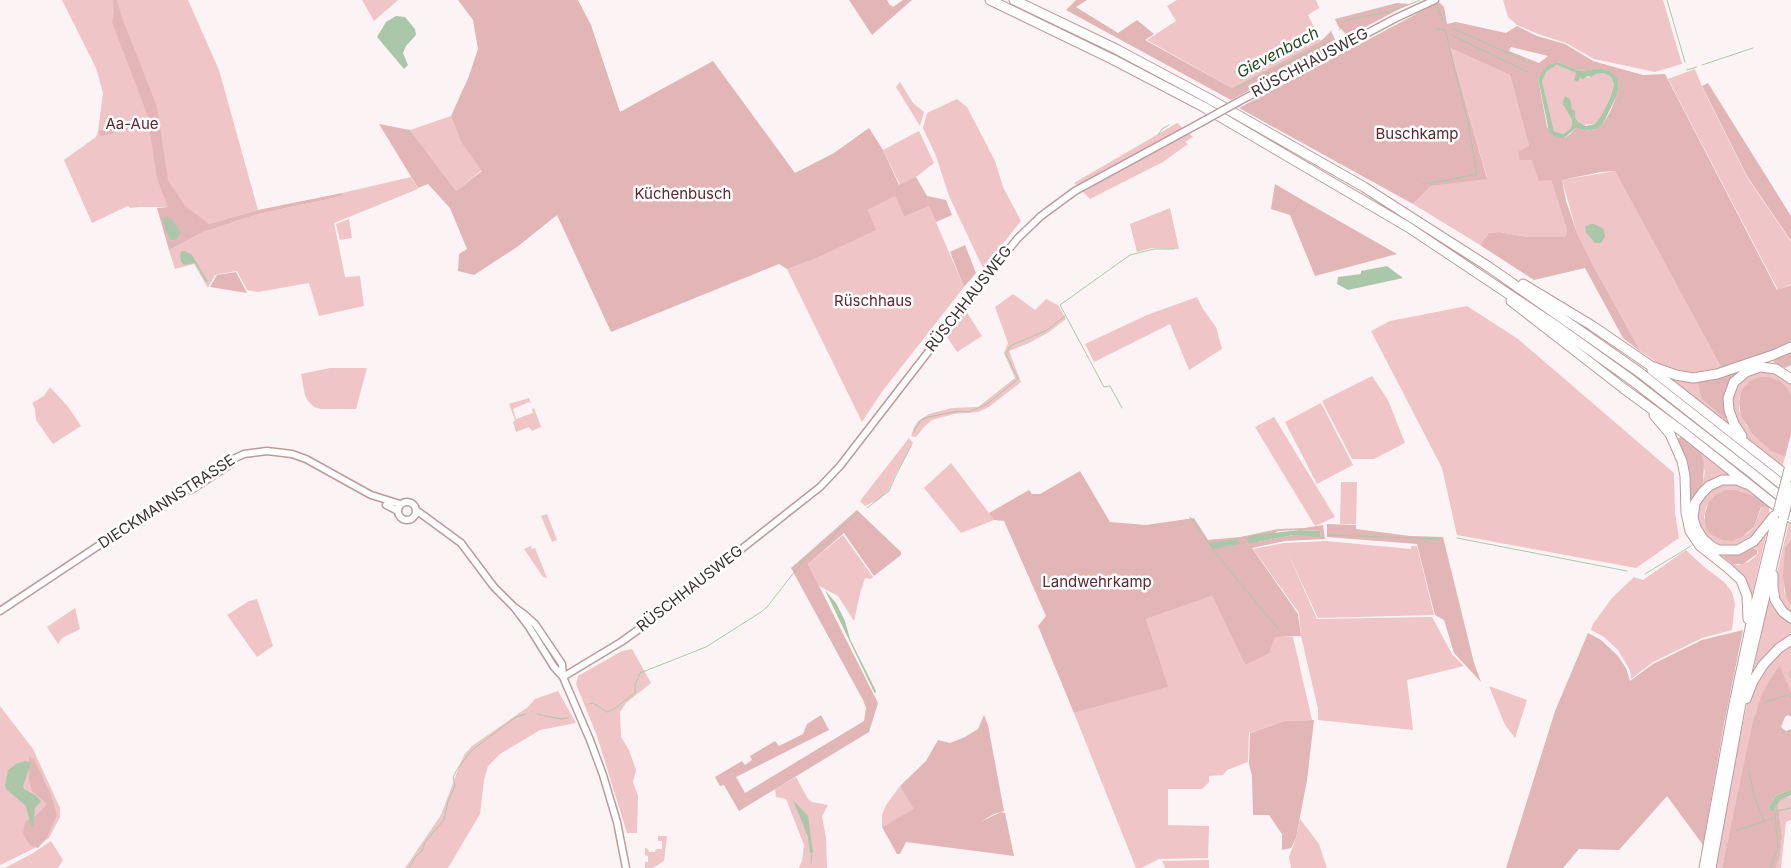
<!DOCTYPE html>
<html>
<head>
<meta charset="utf-8">
<style>
  body { margin:0 }
  canvas { display:block; background:#fcf4f4 }
</style>
</head>
<body>
<canvas width="1791" height="868"></canvas>
<script>
const g = document.querySelector('canvas').getContext('2d');
g.lineJoin = 'round';
function paint(path, color) {
  g.fillStyle = color;
  g.fill(path, 'evenodd');
}
function toPath(rows) {
  const path = new Path2D();
  for (const r of rows) {
    if (r.length === 3) {
      path.moveTo(r[0] + r[2], r[1]);
      path.arc(r[0], r[1], r[2], 0, 2 * Math.PI);
      continue;
    }
    path.moveTo(r[0], r[1]);
    for (let i = 2; i < r.length; i += 2) path.lineTo(r[i], r[i + 1]);
  }
  return path;
}
function trace(path, color, width, dash) {
  g.strokeStyle = color;
  g.lineWidth = width;
  g.lineCap = dash ? 'butt' : 'round';
  g.setLineDash(dash || []);
  g.stroke(path);
}
function write(font, color, halo, rows, align = 'center') {
  g.font = font + ' Inter,sans-serif';
  g.lineWidth = 5;
  g.setLineDash([]);
  g.textBaseline = 'middle';
  g.strokeStyle = halo;
  g.fillStyle = color;
  for (const [text, x, y, turn = 0] of rows) {
    g.save();
    g.translate(x, y);
    g.rotate((+turn || 0) * Math.PI / 180);
    g.textAlign = isNaN(turn) ? turn : align;
    if (halo) g.strokeText(text, 0, 0);
    g.fillText(text, 0, 0);
    g.restore();
  }
}
paint(toPath([
  [62,0,188,0,219,70,258,210,209,224,173,217,167,207,139,207,130,208,128,206,92,223,64,160,96,137,98,131,103,93,96,68],
  [362,0,398,0,374,21],
  [1177,0,1316,0,1319,8,1308,15,1321,41,1232,88,1147,40,1176,21,1167,6],
  [1503,0,1663,0,1682,64,1655,72,1594,59,1566,43,1538,34,1517,25,1508,17],
  [1450,48,1510,75,1529,146,1520,160,1532,159,1551,180,1567,230,1566,236,1563,237,1528,237,1499,232,1489,233,1480,245,1413,204,1431,186,1487,178],
  [1557,65,1577,73,1578,81,1580,78,1591,77,1597,74,1603,73,1611,77,1614,85,1610,98,1603,114,1595,124,1582,125,1578,122,1572,109,1562,103,1572,120,1572,125,1570,129,1563,134,1554,131,1542,81,1547,71],
  [1695,69,1703,89,1747,177,1791,242,1791,284,1778,290,1668,79],
  [900,82,913,103,924,112,920,126,896,87],
  [957,99,967,107,995,161,1003,187,1021,221,983,268,949,196,936,156,923,128,927,113],
  [451,116,461,142,482,170,456,191,410,130],
  [1177,123,1193,137,1185,142,1188,144,1163,162,1090,199,1074,183],
  [919,131,934,163,916,177,900,185,883,150],
  [1615,171,1722,369,1699,373,1679,372,1659,364,1641,352,1595,269,1577,233,1562,180],
  [411,177,418,189,334,223,345,277,360,276,364,306,319,316,309,283,258,292,247,290,237,271,215,275,208,288,194,264,175,269,169,250,203,232,258,214,342,196,342,193],
  [895,196,904,217,929,206,964,287,881,393,862,422,787,269,817,258,875,230,868,210],
  [1170,208,1179,249,1152,248,1137,252,1130,224],
  [349,219,352,238,340,240,336,224],
  [1013,294,1035,310,1046,299,1058,305,1066,319,1049,332,1029,343,1009,351,1021,382,989,407,978,412,954,414,932,420,925,426,916,437,911,436,914,427,918,421,929,414,952,408,978,407,1015,378,1004,353,1008,343,995,307],
  [1197,297,1203,309,1216,327,1222,349,1189,370,1170,324,1094,362,1085,344,1147,315],
  [1467,306,1518,339,1674,473,1675,513,1679,538,1636,568,1457,535,1442,468,1371,331,1390,321],
  [966,311,982,336,957,352,947,337],
  [330,368,367,368,356,409,321,409,314,407,308,401,305,395,301,374],
  [1761,371,1777,373,1787,380,1791,385,1791,397,1786,388,1774,378,1760,377,1747,384,1739,399,1739,410,1746,425,1763,444,1771,451,1785,457,1782,467,1746,437,1738,427,1731,404,1734,388,1744,377],
  [1662,373,1697,379,1704,401,1724,419,1727,418,1730,426],
  [1372,376,1388,400,1405,443,1374,459,1352,459,1322,401],
  [50,387,69,408,81,426,53,444,36,420,35,409,32,403,44,396],
  [529,398,531,404,529,402,513,409,516,419,533,413,532,409,534,408,541,427,532,431,529,427,516,432,513,422,515,420,509,404],
  [1321,403,1353,465,1317,484,1285,422],
  [1274,417,1335,517,1315,526,1255,427],
  [909,438,913,443,894,477,888,491,878,500,865,506,860,501],
  [1699,448,1736,477,1701,490,1705,472],
  [951,463,989,513,994,520,961,533,924,488],
  [1341,482,1357,482,1356,524,1340,524],
  [1733,483,1745,487,1765,503,1740,491,1721,492,1713,497,1706,507,1704,518,1723,540,1736,540,1748,533,1754,527,1762,506,1765,506,1769,509,1769,514,1759,532,1741,546,1720,547,1707,539,1697,522,1697,508,1705,493,1718,484],
  [1697,495,1693,502,1691,514,1693,527,1696,534,1707,546,1717,552,1726,554,1724,558,1726,561,1738,565,1748,562,1756,556,1758,553,1757,549,1749,548,1767,531,1751,599,1748,587,1742,578,1734,570,1706,549,1697,539,1692,531,1688,511,1688,497,1693,498],
  [547,514,557,540,552,542,541,516],
  [1789,522,1791,524,1791,539,1788,543,1784,591,1791,605,1791,614,1784,608,1777,595,1776,577],
  [843,535,873,577,870,579,865,578,860,594,854,621,838,596,819,586,808,564],
  [1326,541,1411,549,1411,546,1417,546,1434,615,1318,618,1287,551,1317,619,1432,617,1452,654,1464,666,1407,680,1413,730,1318,720,1318,709,1301,636,1299,613,1253,549,1284,543],
  [531,546,532,549,535,548,547,578,543,577,524,549],
  [1686,550,1703,566,1724,582,1732,592,1735,604,1732,630,1702,638,1653,662,1631,679,1630,670,1618,650,1604,637,1591,630,1593,624,1612,598,1634,577,1643,580],
  [1770,595,1791,620,1791,638,1752,677],
  [1212,596,1245,665,1275,637,1293,637,1312,720,1285,721,1249,733,1248,762,1227,770,1223,775,1209,776,1209,782,1202,789,1168,789,1168,825,1209,826,1208,858,1159,859,1141,868,1136,868,1074,713,1167,687,1146,619],
  [257,599,273,646,257,657,227,615,249,601],
  [75,608,80,629,62,638,58,644,47,627],
  [1791,644,1791,692,1780,667,1764,690,1756,711,1722,868,1716,868,1739,741,1748,700,1760,676,1777,655],
  [632,649,651,683,626,703,620,712,621,737,629,750,636,770,633,782,638,796,637,833,627,833,597,736,576,684,578,676,622,651],
  [1489,686,1527,700,1515,738,1505,725],
  [558,691,576,723,540,730,500,754,488,766,484,780,480,814,448,868,405,868,441,815,459,767,464,755,472,746,528,707,535,699],
  [0,706,33,749,60,808,60,817,49,838,35,848,0,865],
  [796,777,808,799,812,802,828,805,822,816,826,838,827,868,799,868,802,861,804,845,786,799,776,797,775,789],
  [900,786,915,809,882,827,882,815,886,805],
  [1791,796,1791,820,1786,822,1781,868,1776,868,1780,856,1782,837,1778,805,1783,799],
  [1300,819,1319,844,1327,868,1291,868,1289,857,1296,838],
  [658,836,667,836,664,861,653,868,645,868,645,862,648,862,648,856,645,855,645,848,648,849,649,852,655,852,656,849,662,849,662,841,658,841],
  [51,841,63,860,58,868,5,868,33,853],
  [1209,860,1209,868,1165,868,1162,861]
]), '#efc5c7');
paint(toPath([
  [113,0,117,0,121,15,157,107,168,180,185,206,209,224,258,210,342,193,342,196,258,214,203,232,169,250,157,208,168,207,157,178,149,125,101,136,98,131,149,119,112,22,114,13],
  [458,0,578,0,591,25,620,112,713,61,795,173,834,153,869,128,883,150,899,185,916,177,927,196,946,200,952,215,936,222,929,206,904,217,895,196,868,210,876,230,817,258,787,269,779,264,611,332,557,215,517,247,474,275,458,271,459,254,467,249,450,208,428,184,418,188,379,124,410,130,456,191,482,171,461,142,451,116,469,76,478,49,473,20],
  [849,0,887,0,889,4,893,7,903,0,912,0,872,35],
  [1076,0,1087,0,1076,7,1118,33,1137,20,1154,34,1145,40,1232,88,1321,41,1331,31,1337,44,1231,100,1066,10],
  [1439,2,1444,7,1447,24,1456,22,1506,33,1517,26,1537,36,1565,44,1593,61,1643,75,1665,74,1777,290,1791,285,1791,341,1767,353,1722,369,1615,171,1601,172,1562,180,1566,201,1577,233,1595,269,1641,352,1623,338,1585,268,1534,280,1480,245,1489,233,1499,232,1528,237,1563,237,1566,236,1567,230,1551,180,1539,181,1532,160,1520,160,1518,152,1529,146,1510,75,1450,48,1487,179,1431,186,1413,204,1239,108],
  [1511,47,1548,56,1539,63,1509,51],
  [1558,62,1580,71,1601,68,1619,82,1617,95,1610,112,1603,124,1597,129,1585,131,1576,128,1569,135,1564,138,1558,138,1547,127,1538,78,1542,71],
  [1397,3,1409,4,1352,34,1346,34,1338,26,1335,19],
  [1708,83,1791,216,1791,241,1747,176,1702,86],
  [1275,184,1304,201,1397,254,1315,276,1290,215,1271,209],
  [965,245,976,273,964,287,950,252],
  [236,272,247,293,210,287,217,275],
  [1791,349,1791,365,1785,368,1773,362,1776,356],
  [1740,369,1742,372,1736,377,1727,418,1724,419,1702,399,1697,379],
  [1760,377,1770,377,1780,381,1787,388,1791,396,1791,434,1785,457,1771,451,1763,444,1752,433,1741,416,1739,402,1742,390,1750,381],
  [1681,437,1685,437,1699,448,1704,464,1703,482,1701,490,1693,498,1688,497,1675,440],
  [1080,471,1110,522,1146,525,1194,518,1208,540,1240,537,1278,529,1304,528,1323,525,1325,539,1285,541,1252,548,1298,614,1301,636,1275,637,1269,653,1245,665,1212,596,1146,619,1168,687,1074,713,1038,626,1046,616,1004,521,994,520,989,513,1029,490,1032,494,1040,494],
  [1300,530,1320,531,1321,536,1294,535,1257,542,1278,531],
  [1726,490,1736,490,1748,494,1760,499,1770,507,1769,509,1765,506,1761,507,1754,527,1742,537,1733,541,1723,540,1712,535,1707,530,1705,522,1705,514,1708,503,1715,495],
  [857,510,901,552,901,555,874,576,844,533,808,564,878,703,869,732,739,811,724,785,720,786,715,777,742,761,745,765,752,760,750,756,775,741,779,746,803,734,807,724,821,715,829,730,736,777,745,793,864,721,866,708,863,700,791,568],
  [1327,524,1356,525,1356,529,1410,536,1443,537,1474,663,1481,682,1454,653,1444,620,1435,615,1417,544,1327,537],
  [1791,539,1791,605,1786,597,1783,576,1785,548],
  [1753,548,1757,550,1757,554,1743,564,1733,564,1724,558,1726,554],
  [1743,630,1724,724,1703,845,1667,796,1619,850,1579,849,1563,868,1506,868,1555,711,1588,633,1601,640,1618,656,1626,668,1630,681,1653,664,1702,640],
  [1780,666,1791,692,1791,717,1788,715,1785,717,1781,727,1786,731,1791,729,1791,789,1776,796,1770,805,1775,809,1780,800,1791,795,1781,801,1778,805,1782,837,1780,856,1776,868,1722,868,1753,721,1762,693,1773,675],
  [984,715,988,725,1004,811,994,814,980,822,1001,812,1005,813,1014,856,906,842,900,854,897,854,882,827,914,809,900,786,926,761,938,740,950,743,965,737,978,729],
  [1314,720,1307,780,1296,838,1291,848,1282,850,1282,834,1269,815,1253,815,1252,776,1249,764,1250,733,1285,721],
  [29,757,34,759,51,795,57,815,47,837,38,848,30,845,23,834,25,822,37,815,47,804,32,791,29,779]
]), '#e2b5b7');
paint(toPath([
  [396,16,405,17,415,29,416,35,406,46,403,53,408,65,404,69,377,37,386,22],
  [1558,62,1580,71,1601,68,1609,71,1615,75,1619,83,1617,95,1603,124,1597,129,1585,131,1576,128,1564,138,1558,138,1549,132,1538,78,1542,71,1548,66],
  [1557,65,1576,73,1574,80,1578,82,1580,78,1583,79,1588,76,1591,77,1597,74,1603,73,1611,77,1614,85,1610,98,1603,113,1595,124,1586,126,1578,122,1575,116,1575,111,1572,109,1570,99,1565,96,1562,103,1572,120,1572,125,1570,129,1563,134,1554,131,1542,81,1547,71],
  [165,216,172,220,181,233,175,240,171,240,165,228,163,219],
  [1590,224,1594,224,1604,229,1605,237,1601,243,1595,243,1586,233,1585,227],
  [182,251,185,251,192,255,208,282,206,282,195,263,184,265,181,261,180,254],
  [1387,266,1403,278,1348,290,1337,284,1338,277,1361,274,1361,271],
  [1300,530,1320,531,1321,537,1294,535,1257,542,1249,543,1247,540,1248,537,1254,535],
  [1237,539,1240,544,1213,549,1208,543],
  [825,590,836,603,845,621,850,639,876,691,875,694],
  [25,761,30,762,30,766,23,786,24,789,35,795,41,801,35,808,33,826,31,826,26,806,6,789,5,785,8,770,16,764],
  [1791,789,1791,795,1780,800,1774,811,1770,811,1770,805,1776,796],
  [793,800,808,816,813,853,810,853,808,837]
]), '#aac8a9');
trace(toPath([
  [1667,0,1685,62],
  [1416,13,1435,4,1437,5,1442,20],
  [1454,29,1533,64],
  [1339,30,1346,20,1393,11,1420,0],
  [1451,35,1528,72],
  [1702,65,1753,48],
  [1687,69,1687,70,1697,67],
  [1236,88,1328,43,1331,37],
  [1158,135,1162,129,1169,125],
  [1422,184,1443,181,1477,174,1468,123,1449,45,1445,30,1436,29],
  [1122,408,1110,386,1104,387,1060,305,1130,255,1154,249,1174,249],
  [914,431,921,420,928,417,959,411,969,412,987,404,1018,379,1006,354,1010,346,1047,330,1065,316],
  [867,508,889,491,895,477,911,446],
  [1190,517,1218,556,1278,629],
  [1328,535,1439,539],
  [1457,538,1627,571],
  [1645,574,1691,546],
  [1791,670,1789,673,1791,678],
  [1766,702,1788,695,1791,697],
  [589,704,593,703,607,712,614,709,635,693,635,685,640,673,706,647,761,612,767,607,806,557,821,545,827,544,841,527,858,513],
  [537,714,560,719,568,718],
  [1749,771,1754,796,1764,822],
  [1737,830,1774,818],
  [811,863,812,854],
  [409,868,416,856,422,851,425,842,444,820,448,801,455,786,453,777,458,768,472,750,516,717,526,714],
  [1770,868,1773,862,1778,847,1775,815,1777,811,1791,808]
]), '#aac8a9', 1);
const secondary = toPath([
  [1238,102,1396,18,1435,0],
  [191,490,231,464],
  [407,511,9],
  [386,505,398,511],
  [416,510,461,543,494,587,514,607,529,627,554,667,563,677],
  [514,607,525,615,535,624,562,664,563,677,590,740,603,775,617,822,626,868],
  [0,611,220,465,244,454,267,451,292,454,306,459,371,495,400,504],
  [563,677,621,642,649,622,820,487,840,466,983,281,1018,238,1041,216,1075,191,1200,123]
]);
const highway = toPath([
  [990,0,1112,59,1202,106,1408,227,1555,325,1633,381,1749,471,1791,505],
  [1014,0,1116,49,1206,97,1364,187,1406,214,1489,267,1639,372,1789,490],
  [1523,284,1591,325,1651,366,1676,375,1693,378,1717,374,1773,355,1791,347],
  [1511,301,1623,388,1683,432,1791,518],
  [1652,370,1791,479],
  [1654,415,1670,434,1682,461,1685,476,1686,513,1690,531,1700,546,1728,568,1741,580,1747,596,1748,619],
  [1742,436,1734,424,1729,410,1728,398,1734,382,1746,372,1760,367,1776,369,1791,379],
  [1746,484,1737,480,1722,480,1709,486,1702,493,1695,503,1693,518,1696,528,1703,539,1711,546,1718,550,1738,550,1754,541,1774,516],
  [1773,575,1773,587,1775,600,1783,612,1791,618],
  [1746,699,1753,681,1763,665,1779,648,1791,640],
  [1704,868,1733,709,1752,619,1778,512],
  [1711,868,1745,681,1783,519]
]);
trace(secondary, '#bc9b9d', 9);
trace(highway, '#bc9b9d', 11);
trace(secondary, '#fff', 6);
trace(highway, '#fff', 9);
const secondaryBridge = toPath([
  [1200,123,1238,102]
]);
const highwayBridge = toPath([
  [1778,512,1789,469],
  [1783,519,1791,487]
]);
trace(secondaryBridge, '#bc9b9d', 9, []);
trace(highwayBridge, '#bc9b9d', 11, []);
trace(secondaryBridge, '#fff', 6);
trace(highwayBridge, '#fff', 9);
write('15px', '#3f3132', '#fff', [
  ["RÜSCHHAUSWEG",1310,63,-28],
  ["RÜSCHHAUSWEG",969,299,-52],
  ["DIECKMANNSTRASSE",167,502,-33],
  ["RÜSCHHAUSWEG",690,589,-38]
]);
write('15px', '#5f262d', '#fff', [
  ["Aa-Aue",132,124],
  ["Buschkamp",1417,134],
  ["Küchenbusch",683,194],
  ["Rüschhaus",873,301],
  ["Landwehrkamp",1097,582]
]);
write('italic 16px', '#204b22', '#fff', [
  ["Gievenbach",1278,53,-28]
]);
</script>
</body>
</html>
